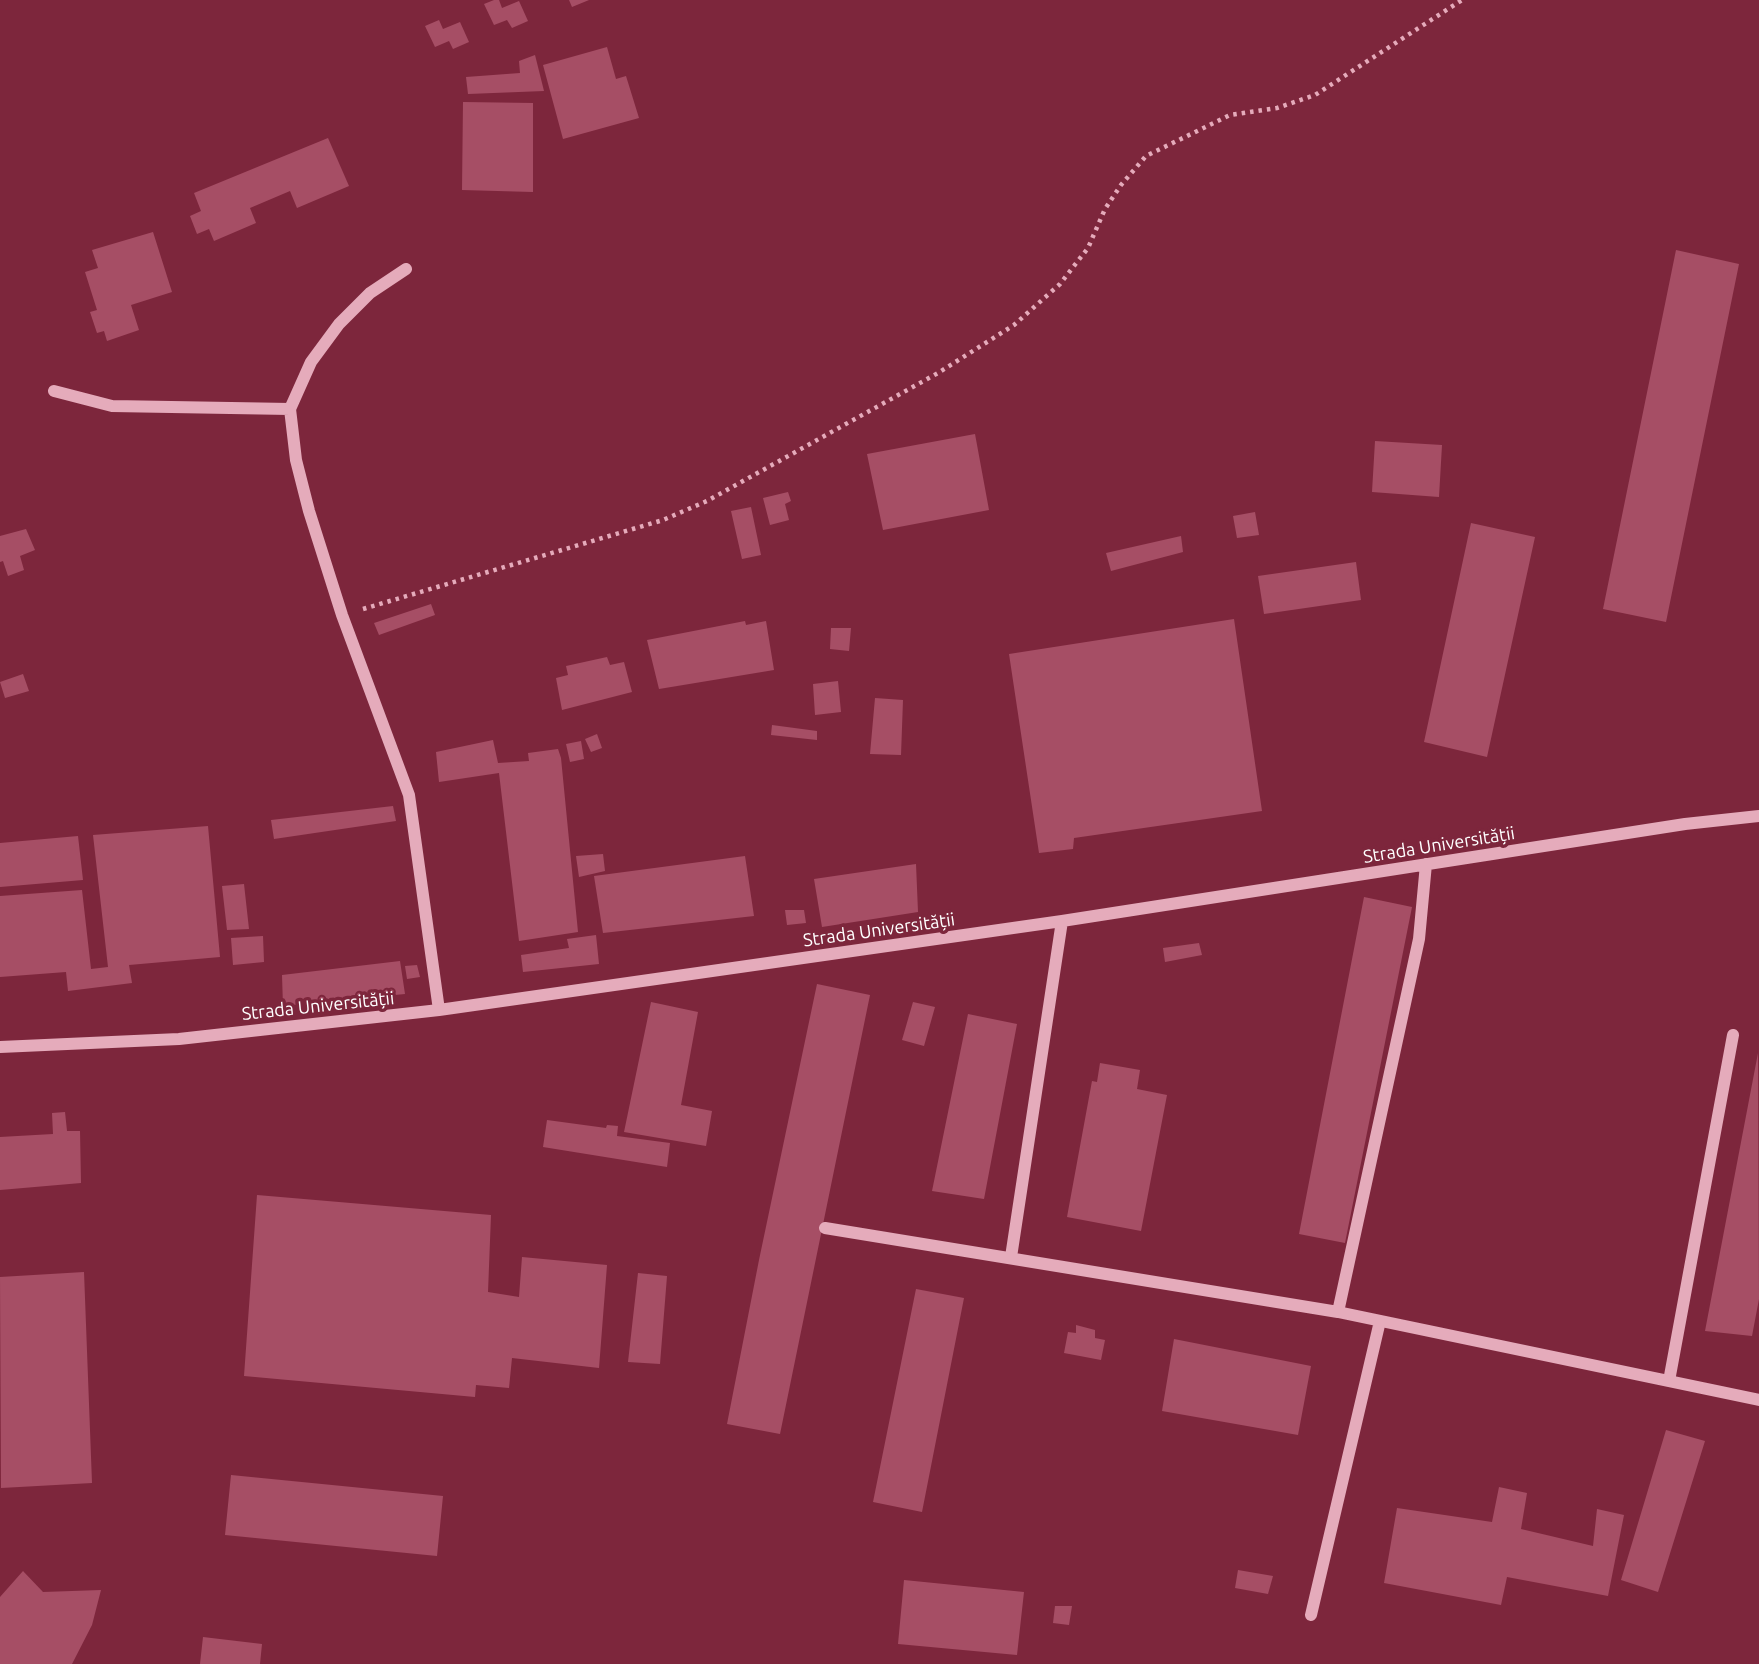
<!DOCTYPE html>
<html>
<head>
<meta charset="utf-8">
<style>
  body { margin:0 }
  canvas { display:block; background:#7d263c }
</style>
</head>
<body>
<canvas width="1759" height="1664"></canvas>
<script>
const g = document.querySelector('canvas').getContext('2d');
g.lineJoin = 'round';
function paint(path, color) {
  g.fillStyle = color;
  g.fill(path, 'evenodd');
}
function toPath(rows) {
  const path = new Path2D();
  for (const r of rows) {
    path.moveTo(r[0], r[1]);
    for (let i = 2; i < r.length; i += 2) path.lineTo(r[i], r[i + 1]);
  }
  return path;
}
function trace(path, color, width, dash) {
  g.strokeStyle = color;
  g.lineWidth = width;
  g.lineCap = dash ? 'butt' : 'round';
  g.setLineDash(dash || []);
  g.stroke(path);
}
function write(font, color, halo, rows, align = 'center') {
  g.font = font + ' Ubuntu,sans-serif';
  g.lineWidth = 7;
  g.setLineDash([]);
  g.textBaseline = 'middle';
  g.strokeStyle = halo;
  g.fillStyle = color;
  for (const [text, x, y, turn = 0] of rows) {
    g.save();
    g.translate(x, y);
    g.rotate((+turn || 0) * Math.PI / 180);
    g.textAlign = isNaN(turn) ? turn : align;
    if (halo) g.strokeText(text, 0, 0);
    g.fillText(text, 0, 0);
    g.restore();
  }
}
paint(toPath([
  [494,0,499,0,502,8,519,1,528,21,512,28,507,20,494,25,484,4],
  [569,0,589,0,572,7],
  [439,20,443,29,460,22,469,42,453,49,449,41,435,47,425,26],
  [607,47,616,79,626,76,639,118,563,139,543,65],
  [535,55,544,91,468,94,466,77,520,73,519,61],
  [463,102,533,103,533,192,462,190],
  [328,138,349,186,297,208,290,191,250,208,256,223,214,241,209,229,197,234,190,216,201,211,194,193],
  [153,232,172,292,131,305,139,330,107,341,104,331,97,333,90,312,97,310,85,272,98,268,92,250],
  [1676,250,1739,264,1666,622,1603,609],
  [975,434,989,510,883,530,867,454],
  [1375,441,1442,445,1439,497,1372,492],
  [788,492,791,501,785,504,789,520,770,525,763,498],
  [751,507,761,555,742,559,731,511],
  [1255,512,1259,535,1237,538,1233,516],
  [1471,523,1535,537,1487,757,1424,742],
  [26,529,35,550,20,556,24,570,8,576,3,561,0,562,0,536],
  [1181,536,1183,552,1111,571,1106,553],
  [1356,562,1361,600,1264,614,1258,576],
  [431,604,435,615,379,635,374,623],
  [1234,619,1262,811,1074,838,1073,849,1039,853,1009,654],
  [745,621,746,625,766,621,774,670,659,689,647,640],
  [831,628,851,628,849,651,830,649],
  [607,657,610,665,624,662,632,692,562,710,556,678,568,675,566,666],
  [23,674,29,691,5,698,0,682],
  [838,681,841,712,815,715,813,684],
  [875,698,903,700,901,755,870,754],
  [772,725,817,731,817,740,771,735],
  [597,734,602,748,591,752,585,739],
  [493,740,498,763,529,761,528,753,558,749,561,758,578,932,519,941,499,773,439,782,436,752],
  [581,741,584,759,570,762,566,744],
  [393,806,396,821,274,839,271,820],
  [208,826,220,957,129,965,132,983,68,991,66,972,0,977,0,896,82,890,91,969,108,967,93,835],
  [78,836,83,880,0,887,0,843],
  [603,854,605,871,579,877,576,856],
  [745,856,754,916,603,933,594,876],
  [916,864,918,912,822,927,814,879],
  [244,884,249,929,227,930,222,886],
  [1364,897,1412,907,1345,1243,1299,1234],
  [785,910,804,910,806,923,787,925],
  [596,935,599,964,523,972,521,955,569,948,567,939],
  [263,936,264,962,233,965,231,938],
  [1199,943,1202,955,1165,962,1163,948],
  [400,961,405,994,283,1006,282,975],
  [417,965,420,977,407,979,405,966],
  [817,984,870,995,780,1434,727,1424,759,1260],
  [651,1002,698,1012,681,1105,712,1111,706,1146,624,1132],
  [913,1002,935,1007,924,1046,902,1040],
  [968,1014,1017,1024,984,1199,932,1191],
  [1758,1053,1759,1299,1752,1336,1705,1331],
  [1100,1063,1140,1070,1137,1089,1167,1095,1141,1231,1067,1217,1092,1081,1097,1082],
  [65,1112,67,1131,80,1131,81,1183,0,1190,0,1137,53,1134,52,1113],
  [547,1120,606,1128,607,1125,618,1126,617,1136,670,1143,667,1167,543,1147],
  [257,1195,491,1215,488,1292,519,1297,522,1257,607,1265,599,1368,512,1358,509,1388,476,1385,475,1397,244,1376],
  [84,1272,92,1483,1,1488,0,1277],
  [638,1273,667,1276,660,1364,628,1362],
  [916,1289,964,1298,922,1512,873,1502],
  [1076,1325,1095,1330,1095,1338,1105,1340,1101,1360,1064,1353,1068,1332,1076,1333],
  [1174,1339,1311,1366,1298,1435,1162,1411],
  [1666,1430,1705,1441,1658,1592,1621,1580],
  [231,1475,443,1496,437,1556,225,1535],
  [1499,1487,1527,1493,1521,1529,1593,1546,1597,1509,1624,1515,1608,1596,1507,1577,1501,1605,1384,1583,1397,1508,1492,1522],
  [1238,1570,1273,1576,1268,1594,1235,1588],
  [23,1571,43,1592,101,1590,92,1625,72,1664,0,1664,0,1597],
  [904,1580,1024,1592,1017,1655,898,1644],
  [1055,1606,1072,1606,1069,1625,1053,1623],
  [203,1637,262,1644,260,1664,200,1664]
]), '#a64e65');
trace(toPath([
  [363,609,663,520,707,501,938,373,1014,325,1060,284,1088,248,1105,209,1121,185,1146,156,1230,115,1277,108,1315,95,1462,0]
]), '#e5abbb', 4.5, [3.5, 5]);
trace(toPath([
  [406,269,370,293,339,324,311,362,290,409,296,460,309,511,342,615,409,795,439,1010],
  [54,391,112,406,290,409],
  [0,1047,179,1039,439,1010,1062,921,1685,824,1759,816],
  [825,1228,1338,1312,1759,1400],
  [1011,1257,1062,921],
  [1338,1312,1419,939,1426,864],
  [1669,1381,1733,1035],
  [1311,1615,1380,1321]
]), '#e5abbb', 12);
write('18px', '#fff', '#7d263c', [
  ["Strada Universității",1439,845,-9],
  ["Strada Universității",879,930,-8],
  ["Strada Universității",318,1006,-6]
]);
</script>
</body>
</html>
